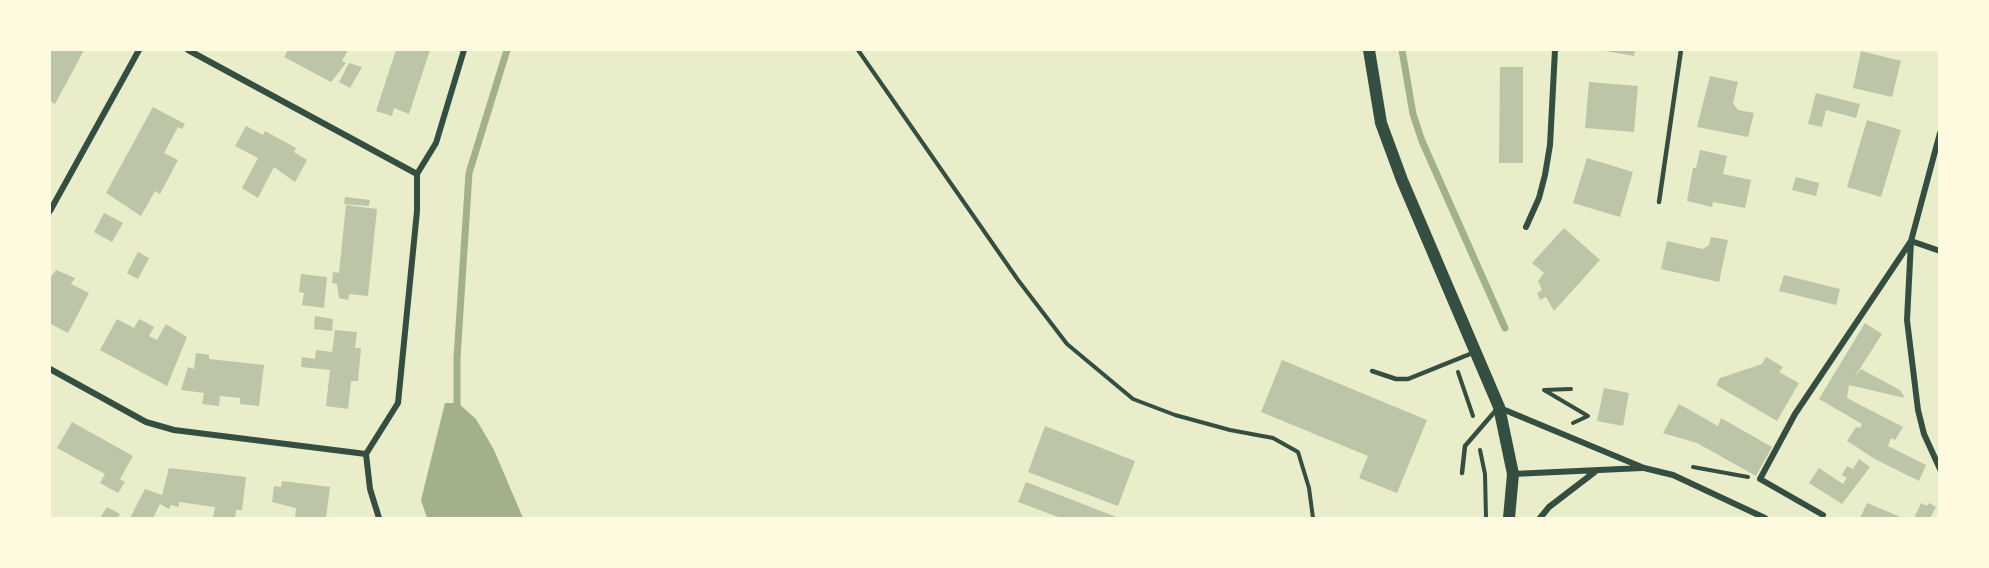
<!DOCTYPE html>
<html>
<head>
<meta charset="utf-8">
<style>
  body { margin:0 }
  #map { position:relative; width:1989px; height:568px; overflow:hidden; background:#e9edc9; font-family:"Nunito Sans",sans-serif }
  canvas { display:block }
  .frame { position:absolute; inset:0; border:51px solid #fefae0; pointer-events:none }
</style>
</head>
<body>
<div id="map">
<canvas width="1989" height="568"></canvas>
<div class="frame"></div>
</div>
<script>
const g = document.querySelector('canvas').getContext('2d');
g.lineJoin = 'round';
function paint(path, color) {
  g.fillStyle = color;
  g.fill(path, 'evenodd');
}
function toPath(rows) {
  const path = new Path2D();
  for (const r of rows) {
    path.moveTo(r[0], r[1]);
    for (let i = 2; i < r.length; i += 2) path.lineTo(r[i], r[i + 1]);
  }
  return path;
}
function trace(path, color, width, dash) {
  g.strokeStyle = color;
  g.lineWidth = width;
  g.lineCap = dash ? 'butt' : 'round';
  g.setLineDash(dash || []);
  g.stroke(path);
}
paint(toPath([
  [445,403,458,403,476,419,494,450,523,518,427,518,421,500]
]), '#a3b18a');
trace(toPath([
  [1402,50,1413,114,1422,141,1505,328],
  [457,410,457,358,469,173,507,50]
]), '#a3b18a', 7);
paint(toPath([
  [50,50,84,50,55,104,50,101],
  [288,50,348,50,342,61,346,63,331,82,284,57],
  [396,50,430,50,409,114,394,108,392,116,376,111],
  [1600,50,1635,50,1634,56],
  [1861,51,1901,61,1892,97,1853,88],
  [349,63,362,67,350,88,339,82],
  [1500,67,1523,67,1523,163,1499,163],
  [1710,76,1738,82,1733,103,1738,110,1754,113,1748,137,1697,127],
  [1589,82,1638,86,1634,132,1585,128],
  [1816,93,1860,104,1856,118,1826,110,1822,127,1808,124],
  [153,107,185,124,182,129,178,127,164,153,178,160,160,194,155,191,141,216,106,193],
  [1867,120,1901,130,1881,197,1847,187],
  [246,126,263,135,265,131,296,148,294,152,307,160,295,182,274,167,258,198,242,188,258,158,235,146],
  [1700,150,1727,156,1723,174,1751,180,1745,208,1713,202,1712,207,1687,201,1693,168,1696,168],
  [1587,158,1633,172,1620,217,1573,203],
  [1796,177,1819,183,1816,196,1792,190],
  [345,197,370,200,369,206,344,204],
  [346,205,377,209,368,296,349,294,348,300,339,298,337,284,332,283,333,272,339,273],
  [104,213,123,223,112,242,94,232],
  [1564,228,1600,260,1554,311,1546,297,1540,300,1537,293,1542,290,1538,281,1544,273,1532,263],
  [1711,237,1728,240,1719,282,1661,269,1667,241,1703,249,1709,245],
  [138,252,149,258,138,279,127,273],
  [56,270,75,278,71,284,89,293,68,333,51,324,50,327,50,278],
  [301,274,327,277,324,308,302,305,304,293,299,292],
  [1784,275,1840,289,1836,305,1779,291],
  [315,316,333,319,332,331,314,329],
  [117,319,134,328,139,319,147,323,154,327,149,336,157,340,166,324,187,337,167,386,100,350],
  [1865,323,1882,334,1854,378,1861,369,1900,390,1905,398,1849,385,1847,398,1903,427,1895,440,1891,438,1888,446,1926,465,1919,481,1875,459,1847,441,1856,427,1860,428,1862,424,1819,399],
  [335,330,357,332,355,348,361,348,358,381,351,381,348,409,326,406,330,370,301,367,302,357,315,359,316,350,332,352],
  [196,353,209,355,209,359,264,365,259,406,240,404,240,398,220,396,219,406,202,404,204,393,181,390,188,367,194,369],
  [1766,357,1783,367,1779,372,1799,383,1777,421,1716,385,1720,378,1762,364],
  [1282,360,1427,420,1397,493,1359,478,1368,456,1261,412],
  [1604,388,1629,393,1623,426,1597,421],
  [1679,404,1718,426,1721,418,1772,447,1756,476,1697,443,1663,433],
  [72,422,133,456,120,479,125,482,118,493,100,483,105,474,57,448],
  [1045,426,1135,461,1118,506,1028,472],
  [1859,459,1870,467,1842,504,1809,483,1819,468,1843,484,1847,478,1842,475,1847,466,1853,469],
  [169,468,246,477,242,510,236,510,235,518,213,518,215,507,179,502,179,507,171,505,169,509,160,504,153,518,130,518,145,489,162,495],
  [282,481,330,487,326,518,295,518,296,508,272,502,274,486,281,487],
  [1026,482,1119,518,1061,518,1018,502],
  [1867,503,1903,518,1860,518],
  [1921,503,1927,506,1929,503,1936,507,1930,518,1914,518],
  [107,507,120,514,118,518,100,518]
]), '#bcc5a7');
trace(toPath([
  [858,50,1018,280,1067,344,1133,399,1175,415,1230,430,1273,438,1298,452,1309,488,1313,518],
  [1458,372,1473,416],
  [1571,389,1544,390,1588,416,1573,423],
  [1480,450,1485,474,1486,518],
  [1693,467,1748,477]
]), '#344e41', 4);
trace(toPath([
  [1659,202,1681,50],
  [1372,371,1396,379,1408,379,1475,352],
  [1462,473,1465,446,1497,409]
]), '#344e41', 4.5);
trace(toPath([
  [188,50,417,174],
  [1940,133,1911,241,1907,320,1918,410,1924,434,1940,469],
  [50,211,139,50],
  [1526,227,1539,198,1545,175,1550,145,1555,50],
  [1911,241,1940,251],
  [50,369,146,422,174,430,366,454],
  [1500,408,1644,468,1673,475,1765,518],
  [1513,474,1642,468],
  [1823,515,1760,479,1795,414,1911,241],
  [379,518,370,489,366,454,398,403,417,211,417,174,436,143,464,50],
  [1540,518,1549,507,1596,471]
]), '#344e41', 6);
trace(toPath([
  [1369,50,1381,123,1402,180,1499,407,1513,474,1509,518]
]), '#344e41', 12);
</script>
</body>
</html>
